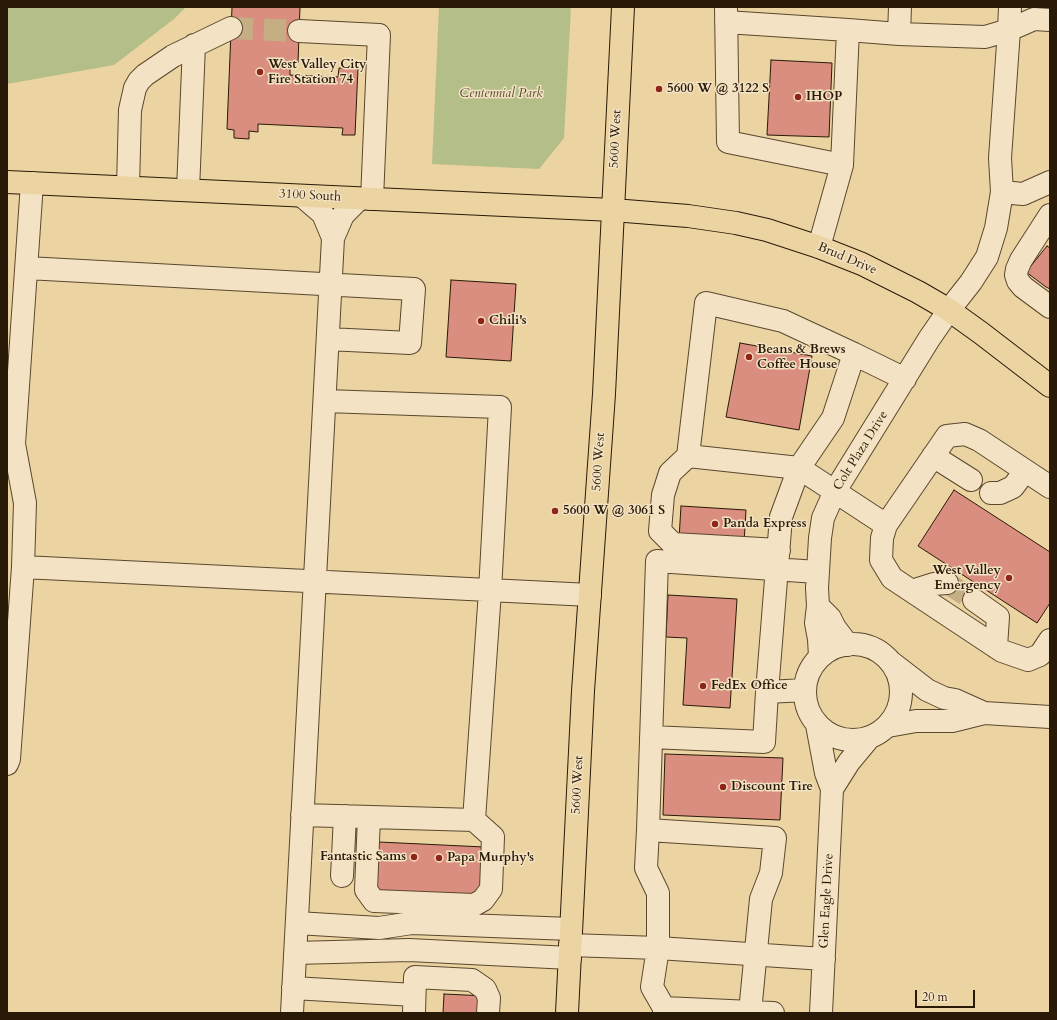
<!DOCTYPE html>
<html>
<head>
<meta charset="utf-8">
<style>
  body { margin:0 }
  #map { position:relative; width:1057px; height:1020px; overflow:hidden; background:#ecd3a2; font-family:Cardo,serif }
  canvas { display:block }
  .frame { position:absolute; inset:0; border:8px solid #291a07; pointer-events:none }
  .scale { position:absolute; left:915px; top:990px; width:60px; height:18px; box-sizing:border-box; border:2px solid #291a07; border-top:0; padding-left:5px; font-size:12px; line-height:14px; white-space:nowrap; color:#291a07; -webkit-text-stroke:3px #f3e2c3; paint-order:stroke }
</style>
</head>
<body>
<div id="map">
<canvas width="1057" height="1020"></canvas>
<div class="frame"></div>
<div class="scale">20 m</div>
</div>
<script>
const g = document.querySelector('canvas').getContext('2d');
g.lineJoin = 'round';
function paint(path, color) {
  g.fillStyle = color;
  g.fill(path, 'evenodd');
}
function toPath(rows) {
  const path = new Path2D();
  for (const r of rows) {
    if (r.length === 3) {
      path.moveTo(r[0] + r[2], r[1]);
      path.arc(r[0], r[1], r[2], 0, 2 * Math.PI);
      continue;
    }
    path.moveTo(r[0], r[1]);
    for (let i = 2; i < r.length; i += 2) path.lineTo(r[i], r[i + 1]);
  }
  return path;
}
function trace(path, color, width, dash) {
  g.strokeStyle = color;
  g.lineWidth = width;
  g.lineCap = dash ? 'butt' : 'round';
  g.setLineDash(dash || []);
  g.stroke(path);
}
function write(font, color, halo, rows, align = 'center') {
  g.font = font + ' Cardo,serif';
  g.lineWidth = 3;
  g.setLineDash([]);
  g.textBaseline = 'middle';
  g.strokeStyle = halo;
  g.fillStyle = color;
  for (const [text, x, y, turn = 0] of rows) {
    g.save();
    g.translate(x, y);
    g.rotate((+turn || 0) * Math.PI / 180);
    g.textAlign = isNaN(turn) ? turn : align;
    if (halo) g.strokeText(text, 0, 0);
    g.fillText(text, 0, 0);
    g.restore();
  }
}
paint(toPath([
  [7,7,186,7,174,19,114,65,7,84],
  [439,7,571,7,564,138,539,169,432,164]
]), '#b3be89');
const building = toPath([
  [232,7,300,7,298,63,290,62,290,75,338,77,339,68,358,68,355,135,342,135,343,128,258,124,258,132,249,131,249,139,234,138,234,130,227,129,232,7],
  [771,60,832,63,829,137,767,135,771,60],
  [1047,246,1050,248,1050,289,1046,287,1026,272,1047,246],
  [451,280,516,284,511,361,446,357,451,280],
  [740,343,812,356,799,430,726,417,740,343],
  [954,490,1050,552,1050,603,1037,623,918,546,954,490],
  [681,506,746,510,744,543,679,539,681,506],
  [668,595,737,599,730,708,683,705,687,638,666,637,668,595],
  [665,754,783,758,780,820,663,815,665,754],
  [379,842,484,847,482,892,473,900,375,895,379,842],
  [444,994,486,996,485,1013,443,1013,444,994]
]);
paint(building, '#d98e7f');
trace(building, '#291a07', 1);
trace(toPath([
  [231,28,299,31],
  [947,583,974,600]
]), '#c5ae83', 22, [22, 11]);
const minor = toPath([
  [726,7,728,142,842,165,819,247],
  [726,22,848,30,842,165],
  [848,30,899,34,985,37,1009,30,1010,7],
  [299,31,379,35,372,199],
  [899,34,900,7],
  [128,187,130,110,135,88,139,81,145,75,173,56,231,28],
  [188,190,194,45],
  [1002,192,1023,194,1050,182],
  [302,196,323,214,333,238],
  [1050,215,1021,260,1017,269,1016,275,1018,281,1023,287,1050,307],
  [27,268,414,289,410,343,328,339],
  [854,354,783,321,706,303,688,456,799,468,886,525],
  [688,456,670,473,663,495,660,531,673,544,779,550],
  [933,456,971,480],
  [1050,487,979,440,965,434,947,436,886,525,882,538,881,560,892,578,1002,651,1028,660,1040,655,1050,640],
  [991,493,1000,493,1013,487,1025,471],
  [23,567,590,595],
  [912,591,934,584,947,583],
  [974,600,998,617,996,647],
  [818,606,830,618,835,628,848,645],
  [853,692,48],
  [820,657,819,639,816,623,818,606,817,588,820,538,823,518,835,491,929,339,949,310,971,282,987,257,996,228,1002,192,1000,158,1009,30,1034,19,1050,20],
  [892,663,927,690,944,698,955,700,984,713],
  [767,692,781,517,799,468,833,418,854,354,905,379],
  [817,725,826,773,832,789,821,1013],
  [888,726,916,721,952,721,984,713,1050,717],
  [651,737,764,742,767,692,805,690],
  [7,764,9,759,23,567,25,503,14,444,32,183],
  [832,789,849,762,869,738],
  [302,815,474,820,490,591,500,407,325,401],
  [369,817,366,890,374,901,474,905,483,900,491,889,493,837,474,820],
  [648,830,657,561,817,572],
  [342,876,345,816],
  [297,923,379,928,412,923,571,929],
  [570,945,658,948,824,959],
  [295,953,409,950,570,958],
  [293,988,414,995],
  [664,1008,773,1013],
  [292,1013,333,238,343,215,359,199],
  [414,1013,415,977,472,980,485,989,489,998,488,1013],
  [664,1013,664,1008,652,987,658,948,658,893,646,868,648,830,775,838,771,873,761,899,750,1012]
]);
const major = toPath([
  [7,182,613,210,688,216,736,223,767,230,819,247,862,264,918,292,949,310,981,333,1050,386],
  [567,1013,583,691,604,394,623,7]
]);
trace(minor, '#5a482e', 24);
trace(major, '#291a07', 24);
trace(minor, '#f3e2c3', 22);
trace(major, '#ecd3a2', 22);
for (const [x, y, r, color] of [
  [260,72,4,"#8f2418"],
  [659,89,4,"#8f2418"],
  [798,97,4,"#8f2418"],
  [481,321,4,"#8f2418"],
  [749,357,4,"#8f2418"],
  [555,511,4,"#8f2418"],
  [715,524,4,"#8f2418"],
  [1009,578,4,"#8f2418"],
  [703,686,4,"#8f2418"],
  [723,787,4,"#8f2418"],
  [414,857,4,"#8f2418"],
  [439,858,4,"#8f2418"]
]) {
  const dot = new Path2D();
  dot.arc(x, y, r, 0, 2 * Math.PI);
  g.fillStyle = color;
  g.fill(dot);
  trace(dot, '#f3e2c3', 1.5);
}
write('bold 13px', '#291a07', '#f3e2c3', [
  ["West Valley City",268,65],
  ["Fire Station 74",268,80],
  ["5600 W @ 3122 S",667,89],
  ["IHOP",806,97],
  ["Chili's",489,321],
  ["Beans & Brews",757,350],
  ["Coffee House",757,365],
  ["5600 W @ 3061 S",563,511],
  ["Panda Express",723,524],
  ["West Valley",1001,571,"right"],
  ["Emergency",1001,586,"right"],
  ["FedEx Office",711,686],
  ["Discount Tire",731,787],
  ["Fantastic Sams",406,857,"right"],
  ["Papa Murphy's",447,858]
], 'left');
write('italic 13px', '#524b2e', '#f3e2c3', [
  ["Centennial Park",501,94]
]);
write('13px', '#291a07', '#f3e2c3', [
  ["5600 West",616,139,-87],
  ["3100 South",310,196,3],
  ["Brud Drive",847,259,23],
  ["Colt Plaza Drive",861,451,-58],
  ["5600 West",599,462,-86],
  ["5600 West",578,785,-87],
  ["Glen Eagle Drive",827,901,-87]
]);
</script>
</body>
</html>
